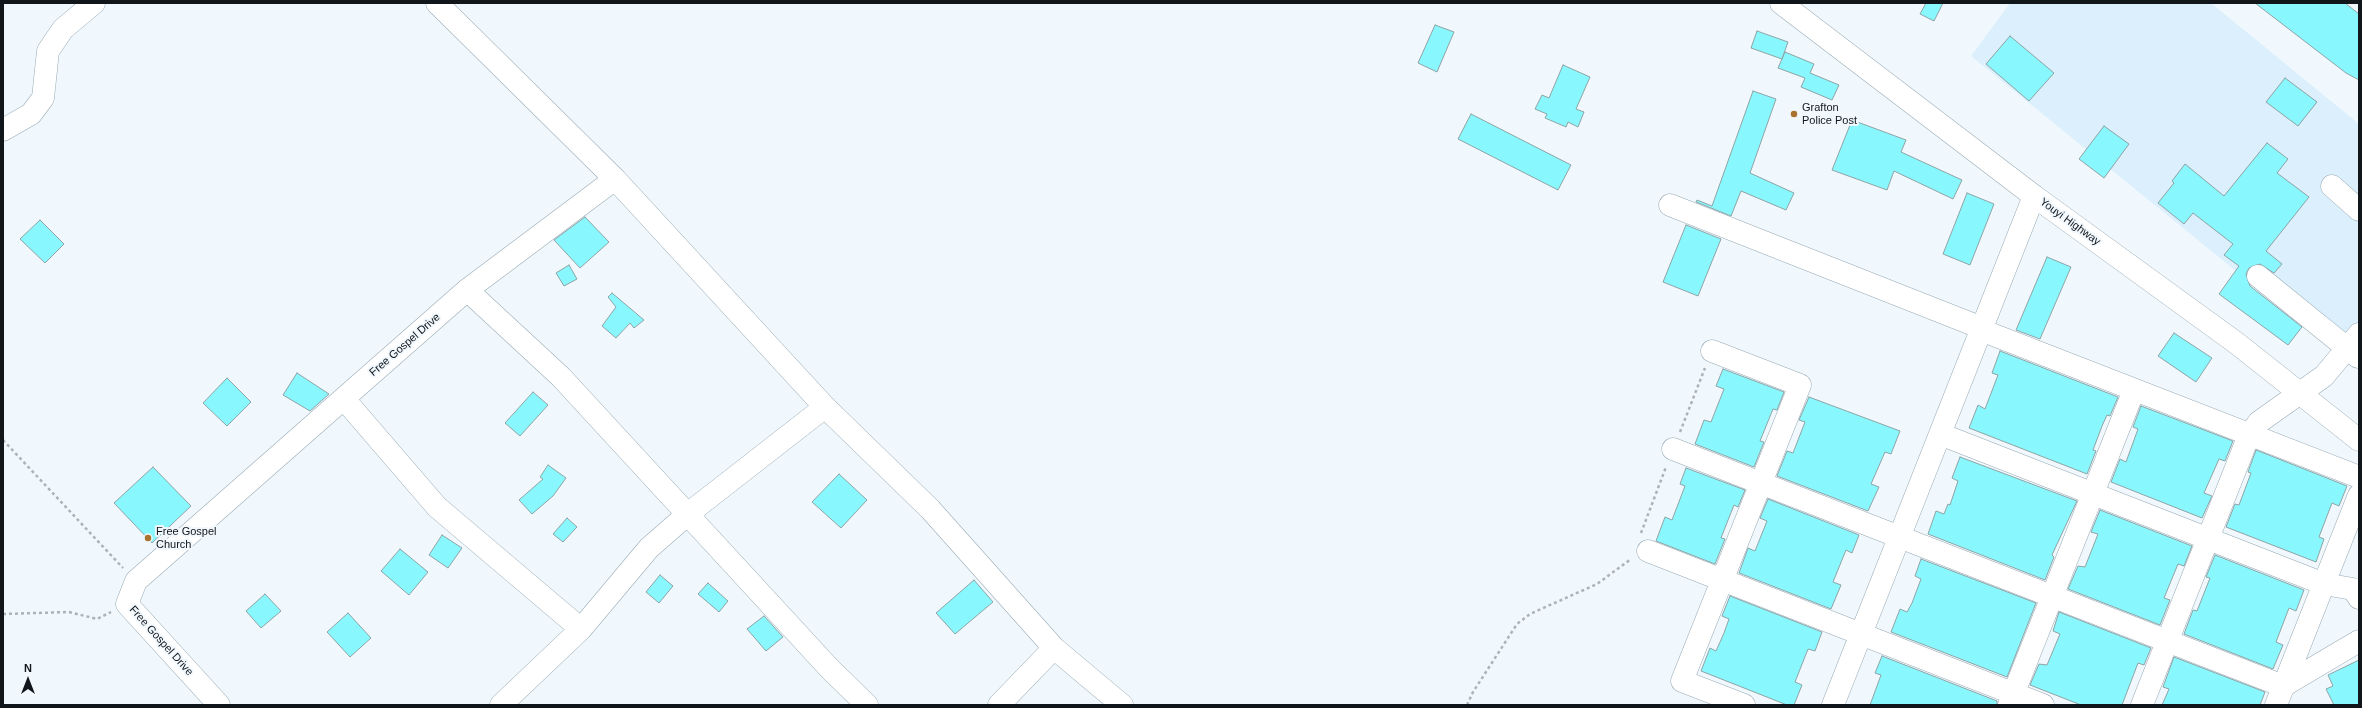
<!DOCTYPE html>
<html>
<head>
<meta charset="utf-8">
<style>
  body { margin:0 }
  #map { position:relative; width:2362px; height:708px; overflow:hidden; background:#f1f8fd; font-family:Helvetica,sans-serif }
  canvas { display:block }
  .frame { position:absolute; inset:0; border:4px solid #10161a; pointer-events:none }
  .north { position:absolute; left:8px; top:660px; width:40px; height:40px; -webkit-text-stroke:3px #f1f8fd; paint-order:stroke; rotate:0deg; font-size:11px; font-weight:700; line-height:16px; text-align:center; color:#10161a }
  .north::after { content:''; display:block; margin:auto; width:14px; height:18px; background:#10161a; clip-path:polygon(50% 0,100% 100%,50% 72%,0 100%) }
</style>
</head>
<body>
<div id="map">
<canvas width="2362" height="708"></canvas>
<div class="frame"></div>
<div class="north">N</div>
</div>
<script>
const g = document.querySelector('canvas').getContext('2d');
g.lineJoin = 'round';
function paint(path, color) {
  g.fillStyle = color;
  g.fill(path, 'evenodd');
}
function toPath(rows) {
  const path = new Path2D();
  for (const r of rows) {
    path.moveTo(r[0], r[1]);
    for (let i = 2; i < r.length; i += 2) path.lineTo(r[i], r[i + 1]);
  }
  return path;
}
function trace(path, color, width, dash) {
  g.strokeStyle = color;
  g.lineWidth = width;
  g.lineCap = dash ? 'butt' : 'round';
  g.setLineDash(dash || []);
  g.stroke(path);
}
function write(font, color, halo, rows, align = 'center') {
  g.font = font + ' Helvetica,sans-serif';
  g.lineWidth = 4;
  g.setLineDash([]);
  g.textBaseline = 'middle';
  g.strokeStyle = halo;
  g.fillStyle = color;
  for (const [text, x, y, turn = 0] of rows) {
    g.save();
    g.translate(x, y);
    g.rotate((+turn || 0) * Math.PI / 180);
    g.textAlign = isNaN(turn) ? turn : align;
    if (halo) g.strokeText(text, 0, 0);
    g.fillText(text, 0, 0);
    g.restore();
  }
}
paint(toPath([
  [2010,3,2211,3,2359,124,2359,323,2339,347,2236,271,1971,56]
]), '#dbf0fc');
const building = toPath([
  [1926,3,1943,3,1934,21,1920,14,1926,3],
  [2255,3,2345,3,2359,14,2359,80,2346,73,2255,3],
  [1435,25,1454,32,1437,72,1418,63,1435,25],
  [1757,31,1788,42,1782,59,1751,48,1757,31],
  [2010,36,2054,73,2029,101,1986,64,2010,36],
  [1785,52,1814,64,1810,73,1839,85,1832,100,1801,87,1805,78,1778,68,1785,52],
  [1563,65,1590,77,1576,109,1584,112,1578,127,1568,122,1566,127,1545,118,1547,114,1535,109,1542,95,1549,98,1563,65],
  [2285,78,2317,102,2298,126,2266,102,2285,78],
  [1753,91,1776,99,1750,173,1794,193,1786,210,1741,191,1731,216,1696,202,1697,200,1712,206,1753,91],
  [1471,114,1571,165,1558,190,1458,139,1471,114],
  [1852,120,1906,140,1901,152,1962,180,1953,199,1894,171,1887,190,1832,170,1852,120],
  [2104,126,2129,144,2104,178,2079,159,2104,126],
  [2267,143,2288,159,2277,173,2309,197,2266,251,2282,264,2274,273,2260,264,2249,268,2246,274,2250,286,2302,327,2288,345,2219,294,2239,266,2224,255,2233,244,2193,213,2184,224,2158,203,2174,183,2172,181,2185,164,2224,196,2267,143],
  [1967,193,1994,204,1970,265,1943,254,1967,193],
  [585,217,609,242,580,268,554,240,585,217],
  [40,220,64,244,45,263,20,239,40,220],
  [1686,225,1721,239,1698,296,1663,282,1686,225],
  [2047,257,2071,267,2040,339,2016,330,2047,257],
  [569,265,577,279,564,286,556,273,569,265],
  [612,293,644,320,634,328,630,323,616,338,602,326,616,307,608,297,612,293],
  [2174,333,2212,358,2196,382,2158,356,2174,333],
  [2000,351,2118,397,2110,416,2107,415,2102,426,2093,450,2096,451,2087,474,1969,428,1978,405,1985,409,1998,375,1992,373,2000,351],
  [1723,369,1784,392,1777,410,1773,409,1760,441,1764,442,1754,467,1695,444,1704,420,1711,422,1724,389,1716,386,1723,369],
  [297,373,329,394,310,411,283,395,297,373],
  [227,378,251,402,227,426,203,403,227,378],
  [533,392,548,405,520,436,505,423,533,392],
  [1809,397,1900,431,1891,454,1885,452,1871,484,1879,487,1868,511,1777,476,1787,451,1793,453,1805,422,1799,420,1809,397],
  [2141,406,2233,441,2225,461,2219,459,2204,493,2212,496,2202,518,2111,482,2120,459,2126,462,2138,429,2133,427,2141,406],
  [2256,450,2347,486,2339,506,2332,503,2319,537,2324,539,2316,562,2226,527,2235,504,2239,505,2251,473,2248,472,2256,450],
  [1960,457,2077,501,2052,555,2054,557,2045,580,1928,534,1936,511,1944,514,1948,504,1950,505,1958,481,1952,478,1960,457],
  [548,465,566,478,553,496,532,514,519,500,543,479,540,477,548,465],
  [153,467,191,506,152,543,114,503,153,467],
  [1686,468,1745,490,1738,507,1734,505,1721,538,1725,539,1715,564,1656,541,1665,517,1672,520,1685,486,1680,484,1686,468],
  [839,474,867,500,841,528,812,502,839,474],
  [1768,499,1859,535,1852,553,1846,550,1833,582,1841,585,1831,609,1739,573,1748,548,1755,551,1767,521,1760,518,1768,499],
  [2100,510,2192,546,2184,566,2178,564,2164,598,2170,600,2160,625,2068,589,2078,566,2085,567,2098,534,2091,532,2100,510],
  [567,518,577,527,563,542,553,534,567,518],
  [442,535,462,548,448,568,429,555,442,535],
  [400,549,428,572,409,595,381,571,400,549],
  [2215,555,2304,590,2296,611,2289,608,2276,642,2283,645,2273,669,2184,634,2193,610,2197,611,2210,578,2206,577,2215,555],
  [1921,559,2036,603,2007,677,1891,632,1900,609,1907,612,1912,603,1921,579,1915,576,1921,559],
  [660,575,673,586,659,603,646,592,660,575],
  [974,580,993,602,955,634,936,613,974,580],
  [708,583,728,601,719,612,698,594,708,583],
  [265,594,281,611,261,628,246,611,265,594],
  [1730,596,1822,632,1815,651,1808,649,1795,682,1802,685,1794,705,1787,705,1701,671,1710,648,1716,651,1724,633,1729,619,1722,616,1730,596],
  [2059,612,2151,648,2144,665,2138,663,2122,705,2081,705,2030,685,2039,664,2047,665,2060,634,2053,631,2059,612],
  [348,613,371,638,350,657,327,632,348,613],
  [764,616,783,637,766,651,747,629,764,616],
  [1882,656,1997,701,1997,705,1870,705,1881,675,1875,673,1882,656],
  [2174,657,2265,692,2260,705,2162,705,2169,689,2163,687,2174,657],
  [2359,660,2359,705,2334,705,2326,689,2333,686,2328,675,2359,660]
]);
paint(building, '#88f8fe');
trace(building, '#8da3a4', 1);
const minor = toPath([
  [3,130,31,114,43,98,48,51,63,29,94,3],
  [615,179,825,407,930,509,1054,648,1122,705],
  [2332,186,2359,210],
  [1670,205,1982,328],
  [2258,276,2358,357],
  [467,290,561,377,830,669,867,705],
  [1981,330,2359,477],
  [1712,351,1800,385,1682,681,1744,705],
  [344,399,437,507,581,629],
  [1940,434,2324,584,2353,589,2359,598],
  [1673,449,2283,686,2359,641],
  [1648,551,2043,705],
  [219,705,127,604,136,581,467,290,615,179,437,3],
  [501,705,581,629,649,548,689,513,825,407],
  [999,705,1054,648],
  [1833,705,2034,196],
  [2009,705,2134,390],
  [2142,705,2249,435,2259,422,2324,376,2359,334],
  [2276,705,2359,495]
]);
const major = toPath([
  [1781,3,2034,196,2235,342,2359,440]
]);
trace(minor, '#98aab4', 23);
trace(major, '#98aab4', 23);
trace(toPath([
  [1680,432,1705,368],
  [3,440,123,568],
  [1641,533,1666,467],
  [3,614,69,612,97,619,111,612],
  [1467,705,1473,692,1517,624,1530,614,1597,584,1631,559]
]), '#acb3b7', 2.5, [3, 3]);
trace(minor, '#fff', 22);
trace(major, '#fff', 22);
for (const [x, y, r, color] of [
  [1794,114,4,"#aa722f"],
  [148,538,4,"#aa722f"]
]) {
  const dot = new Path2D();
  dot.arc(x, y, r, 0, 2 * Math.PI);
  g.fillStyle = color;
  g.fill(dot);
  trace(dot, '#f1f8fd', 1.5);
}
write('11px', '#10161a', '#f1f8fd', [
  ["Grafton",1802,108],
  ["Police Post",1802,121],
  ["Free Gospel",156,532],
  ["Church",156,545]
], 'left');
write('11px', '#10161a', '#f1f8fd', [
  ["Youyi Highway",2070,222,36],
  ["Free Gospel Drive",405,345,-41],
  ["Free Gospel Drive",161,641,48]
]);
</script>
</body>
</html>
